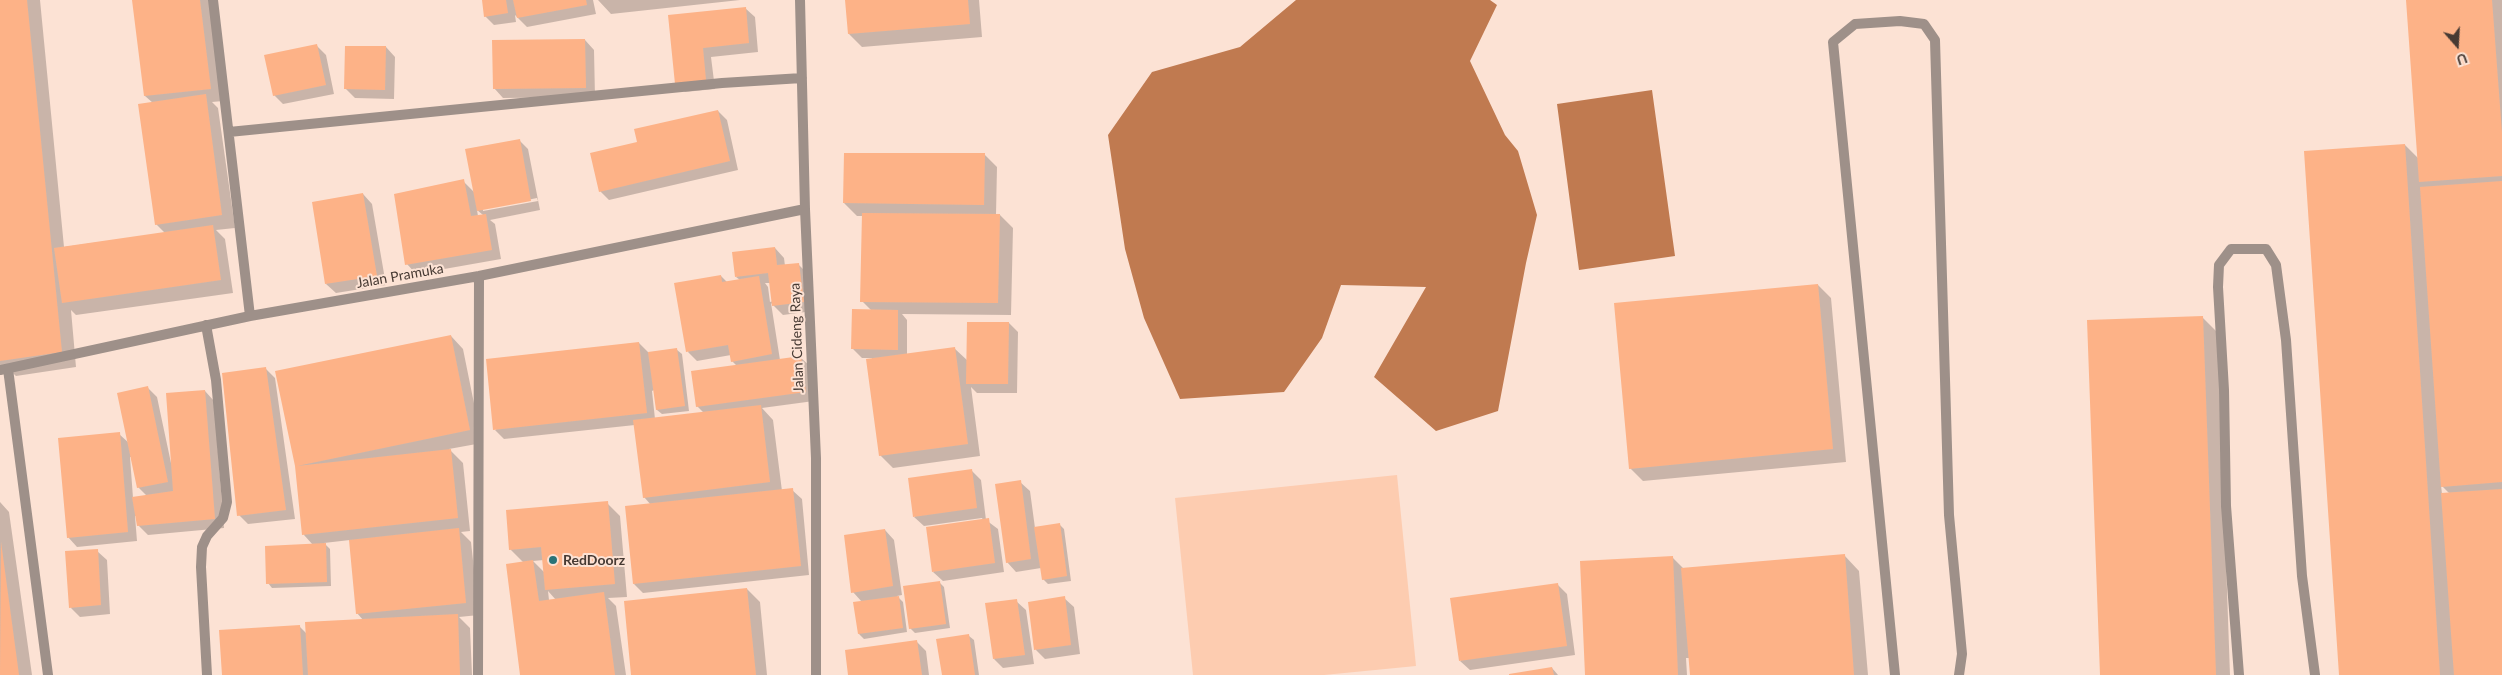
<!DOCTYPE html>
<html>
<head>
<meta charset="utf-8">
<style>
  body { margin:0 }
  #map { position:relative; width:2502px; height:675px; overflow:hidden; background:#fce2d4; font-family:Lato,sans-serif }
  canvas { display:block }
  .north { position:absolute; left:2432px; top:20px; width:50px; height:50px; -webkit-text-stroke:4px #fce2d4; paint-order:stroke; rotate:161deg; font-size:14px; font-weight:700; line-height:20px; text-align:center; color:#473a33 }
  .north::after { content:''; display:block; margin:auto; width:18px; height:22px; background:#473a33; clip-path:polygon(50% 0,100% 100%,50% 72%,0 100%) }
</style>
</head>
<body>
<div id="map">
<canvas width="2502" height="675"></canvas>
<div class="north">U</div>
</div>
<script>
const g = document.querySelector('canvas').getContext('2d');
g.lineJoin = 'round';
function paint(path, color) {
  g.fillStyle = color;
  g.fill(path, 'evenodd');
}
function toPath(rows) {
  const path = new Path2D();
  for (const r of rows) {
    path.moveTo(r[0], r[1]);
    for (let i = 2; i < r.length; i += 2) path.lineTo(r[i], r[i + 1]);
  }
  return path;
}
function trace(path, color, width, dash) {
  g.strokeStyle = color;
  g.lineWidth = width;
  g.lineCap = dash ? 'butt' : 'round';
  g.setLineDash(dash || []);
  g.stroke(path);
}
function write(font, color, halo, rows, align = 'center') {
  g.font = font + ' Lato,sans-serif';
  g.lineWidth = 4;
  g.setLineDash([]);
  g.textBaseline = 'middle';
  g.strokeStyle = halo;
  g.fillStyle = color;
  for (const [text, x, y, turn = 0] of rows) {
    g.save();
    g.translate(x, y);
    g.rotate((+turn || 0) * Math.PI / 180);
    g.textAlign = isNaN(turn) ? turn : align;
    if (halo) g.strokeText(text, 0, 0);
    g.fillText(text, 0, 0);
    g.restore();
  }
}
paint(toPath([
  [1397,475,1416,666,1324,675,1193,675,1175,498]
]), '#fdccb0');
paint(toPath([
  [1296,0,1490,0,1497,5,1470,61,1505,135,1518,151,1537,215,1526,263,1498,411,1436,431,1374,377,1426,287,1341,285,1322,338,1284,392,1180,399,1144,318,1125,249,1108,135,1152,72,1240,47],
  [1652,90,1675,256,1579,270,1557,104]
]), '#c07a50');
paint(toPath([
  [0,0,40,0,64,247,165,233,156,224,153,103,145,96,134,0,211,0,223,101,212,102,218,108,235,228,216,230,225,239,233,293,76,315,71,310,76,367,16,376,4,365,0,369],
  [483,0,593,0,596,14,527,27,515,15,516,22,494,25,485,16],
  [598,0,740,0,611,14],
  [846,0,979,0,982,37,862,47,849,34],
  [2407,0,2502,0,2502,675,2340,675,2405,145,2418,158],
  [2441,485,2450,494,2442,494],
  [745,8,755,17,758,52,711,57,715,89,685,92,676,83,669,16],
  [585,40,594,50,595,97,503,98,494,88],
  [317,46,326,55,334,94,283,104,274,95],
  [386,47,395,57,394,99,355,98,345,88],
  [718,111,727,120,738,170,609,200,600,191,638,143],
  [519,140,528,149,540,210,490,220,495,224,501,259,416,274,407,264,463,181,474,192],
  [537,198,538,201,483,211,483,209],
  [477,210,483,215,478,216],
  [984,154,997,167,996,215,1000,215,1013,228,1011,315,902,314,907,320,907,355,954,348,968,361,1009,323,1018,332,1017,393,977,393,971,387,980,456,893,468,880,455,872,358,862,358,853,349,871,310,862,301,863,216,857,216,844,203],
  [363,194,372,204,386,285,336,293,326,284],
  [775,248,784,258,785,266,798,264,808,274,813,311,783,315,771,303,780,360,800,357,810,366,814,401,762,408,773,420,782,491,792,490,802,499,809,575,643,593,634,584,651,505,644,497,635,425,504,439,495,430,639,343,649,353,677,350,682,354,689,411,662,414,657,410,654,390,652,391,655,419,704,413,697,406,737,366,732,361,731,355,697,361,688,352,721,276,727,282,740,280,736,277],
  [765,283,770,283,773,301,770,302,768,287],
  [1818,285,1831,298,1846,462,1643,481,1630,468],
  [2202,317,2218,333,2230,675,2100,675],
  [451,336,463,349,482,443,449,449,463,463,470,531,461,532,471,542,479,615,459,617,470,628,472,675,223,675,299,626,307,634,363,620,357,613,350,540,324,543,330,549,331,586,272,588,268,583,313,545,304,535,296,466],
  [265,368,275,378,295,519,248,524,239,515],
  [147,387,157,397,171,463,205,391,214,401,224,528,148,535,138,525,137,516,135,516,137,541,77,547,68,537,119,434,129,443],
  [130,457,131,457,138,487,147,496,133,498],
  [972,471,981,480,986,520,998,529,1004,572,943,581,933,572,983,520,982,518,924,526,914,517],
  [1020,482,1030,491,1035,528,1059,524,1064,529,1071,581,1048,584,1043,579,1041,568,1016,572,1007,562],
  [0,502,9,512,32,675,0,675],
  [607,503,620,516,627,597,608,598,616,606,626,675,521,675,523,562,510,549],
  [544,560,545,573,533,561],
  [548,591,556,600,549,600],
  [885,530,894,540,902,595,897,596,903,602,907,632,864,639,859,634,855,603,862,602,853,592],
  [97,551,107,560,110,614,80,617,71,608],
  [1844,555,1859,571,1868,675,1691,675,1689,658,1686,658,1687,675,1586,675,1673,558,1684,569],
  [939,582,944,587,950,628,915,633,910,628],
  [1557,584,1567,594,1575,655,1470,670,1460,661],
  [747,589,760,602,767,675,633,675],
  [1064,598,1074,607,1080,654,1045,659,1036,650,1029,603],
  [1016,601,1026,610,1034,664,1003,668,994,659],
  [969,636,974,640,979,675,943,675],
  [916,641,926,651,929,675,850,675],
  [1552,668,1558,675,1510,675]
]), '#0003');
paint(toPath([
  [0,0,27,0,62,352,0,361],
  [132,0,200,0,211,89,144,96],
  [482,0,506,0,508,13,484,17],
  [513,0,586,0,587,5,517,18],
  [845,0,968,0,970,24,848,34],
  [2406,0,2492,0,2502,133,2502,176,2419,182],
  [746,7,749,43,703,48,706,80,675,84,668,15],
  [585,39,586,88,493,89,492,40],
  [317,44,326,85,273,96,264,55],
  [345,46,386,46,385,90,344,89],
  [206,94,222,215,155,225,138,104],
  [718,110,730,161,599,192,590,153,637,142,634,129],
  [520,139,531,201,477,211,465,149],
  [2405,144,2440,675,2339,675,2304,151],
  [844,153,985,153,984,205,843,203],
  [464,179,471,216,486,214,492,250,405,265,394,194],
  [2502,181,2502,482,2441,487,2420,187],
  [363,193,377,276,325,284,312,202],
  [862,213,1000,214,998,303,860,302],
  [213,225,221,280,62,303,54,248],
  [775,247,777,265,799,263,804,302,772,306,768,273,735,277,732,252],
  [721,275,722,282,759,276,772,354,731,362,728,345,686,352,674,283],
  [1818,284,1833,449,1629,469,1614,303],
  [852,309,898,310,898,350,851,349],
  [2203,316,2216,675,2100,675,2087,320],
  [967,322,1009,322,1008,384,966,384],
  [451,335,470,430,297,466,451,449,458,518,302,535,295,466,275,371],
  [639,342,647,413,493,430,486,359],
  [955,347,968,444,879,456,866,359],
  [677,348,685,406,656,410,648,352],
  [801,356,806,392,696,407,691,371],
  [266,367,286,510,237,516,222,373],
  [148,386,168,482,137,488,117,393],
  [205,390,215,519,137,526,132,497,173,491,166,393],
  [761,405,770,482,643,498,633,420],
  [120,432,128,532,67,538,58,438],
  [972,469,977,508,913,517,908,478],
  [1021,480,1031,559,1006,563,995,484],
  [793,488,801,566,633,584,625,506],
  [2502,489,2502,675,2454,675,2441,493],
  [608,501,615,584,545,590,541,547,509,550,506,510],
  [989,518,995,563,932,572,926,527],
  [1060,523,1067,576,1042,580,1034,527],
  [459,528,466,603,356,614,349,540],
  [885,529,893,586,851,593,844,535],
  [1,542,19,675,0,675],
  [326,543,327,582,266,584,265,546],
  [98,549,101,605,69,608,65,551],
  [1845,554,1854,675,1690,675,1681,568],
  [1673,556,1678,675,1585,675,1580,561],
  [533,560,539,601,604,592,615,675,520,675,506,564],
  [940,581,946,624,909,629,903,586],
  [1558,583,1567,646,1459,661,1450,598],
  [747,588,756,675,631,675,624,601],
  [899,596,903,628,858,634,853,602],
  [1065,596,1071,645,1034,650,1028,602],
  [1017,599,1025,655,993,659,985,603],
  [458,614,460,675,308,675,305,622],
  [300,625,303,675,222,675,219,630],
  [969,634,975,675,942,675,936,639],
  [917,640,922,675,848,675,845,650],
  [1552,667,1554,675,1509,675,1509,674]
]), '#fdb287');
trace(toPath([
  [1895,675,1833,42,1855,24,1900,21,1924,24,1935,40,1949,515,1962,654,1959,675],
  [2239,675,2226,506,2224,390,2218,287,2219,265,2231,249,2266,249,2276,265,2286,340,2302,576,2315,675]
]), '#9e9089', 10);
trace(toPath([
  [213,0,250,316],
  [800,0,805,209,816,458,816,675],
  [229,132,722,83,802,78],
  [206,325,216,380,227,502,223,518,207,536,202,547,201,567,207,675],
  [8,369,48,675],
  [0,370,250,316,479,276,805,209],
  [478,675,479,276]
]), '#9e9089', 10);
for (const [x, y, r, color] of [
  [553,560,5,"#297377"]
]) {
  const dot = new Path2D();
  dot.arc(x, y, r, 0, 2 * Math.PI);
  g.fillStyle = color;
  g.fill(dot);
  trace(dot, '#fce2d4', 2);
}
write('14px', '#473a33', '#fce2d4', [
  ["Jalan Pramuka",400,276,-10],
  ["Jalan Cideng Raya",797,338,-92]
]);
write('bold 14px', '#473a33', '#fce2d4', [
  ["RedDoorz",563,560]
], 'left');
</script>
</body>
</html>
